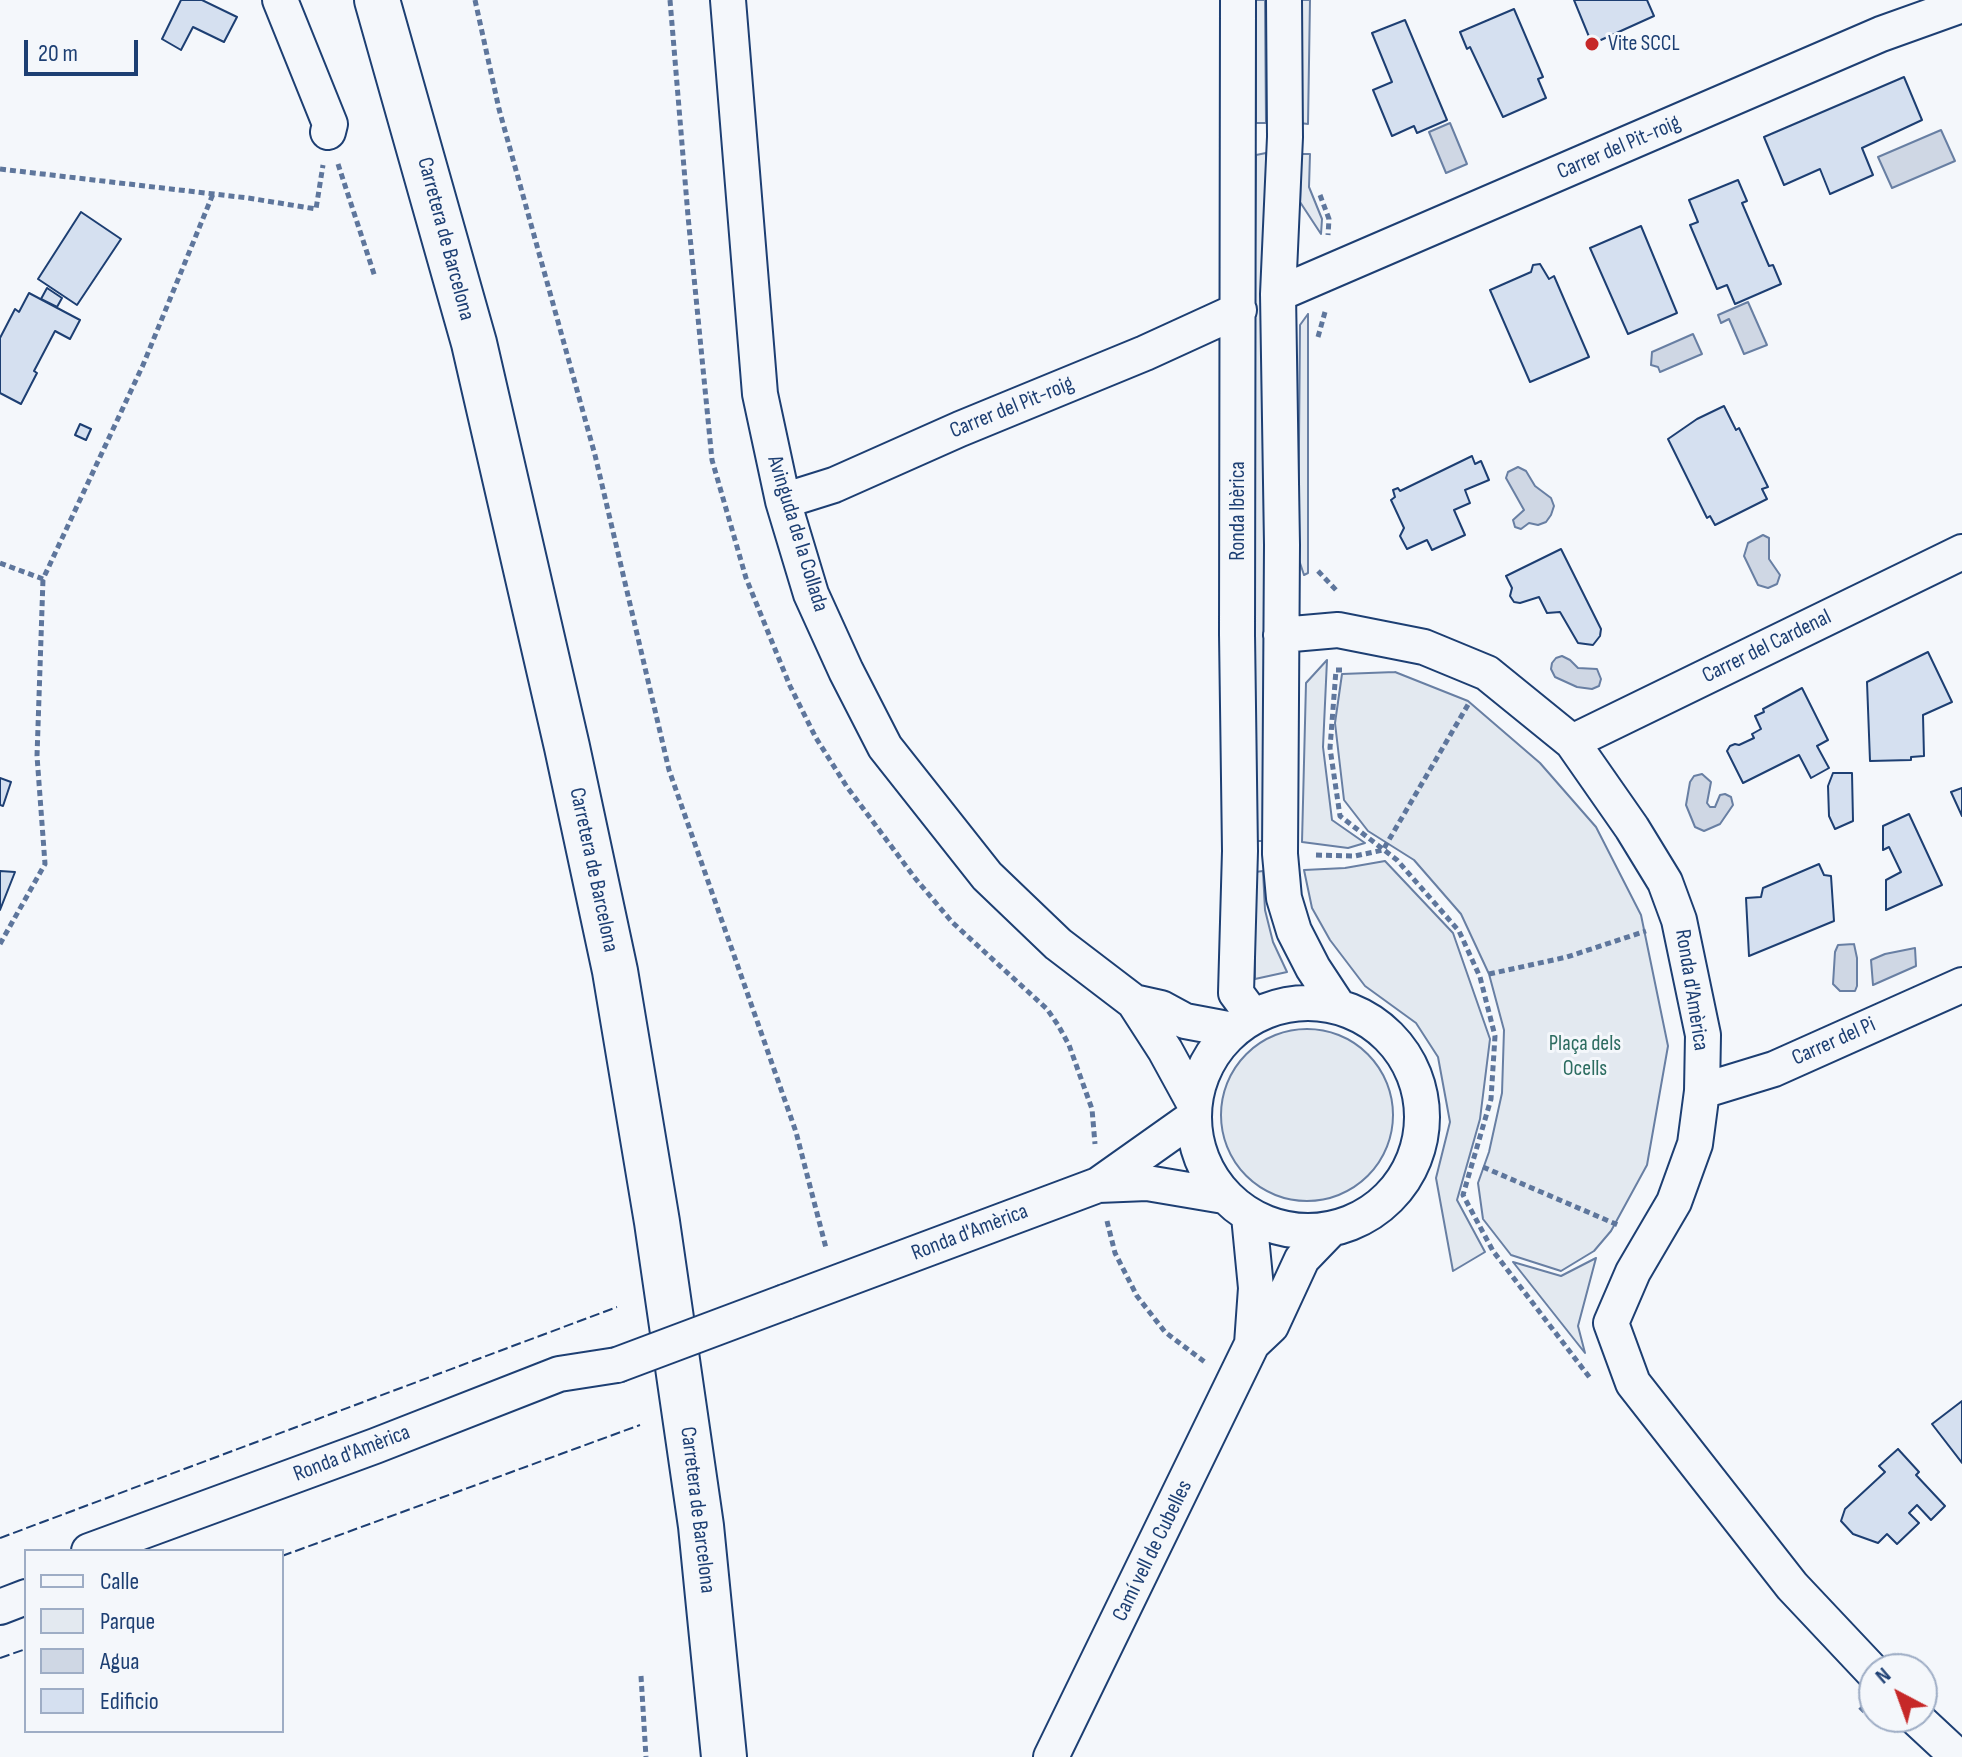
<!DOCTYPE html>
<html>
<head>
<meta charset="utf-8">
<style>
  body { margin:0 }
  #map { position:relative; width:1962px; height:1757px; overflow:hidden; background:#f4f7fb; font-family:"Sofia Sans Condensed",sans-serif }
  canvas { display:block }
  .legend { position:absolute; left:24px; top:1549px; width:260px; height:184px; box-sizing:border-box; background:#f4f7fb; border:2px solid #9eadc5; margin:0; padding:10px 14px; list-style:none; font-size:24px; color:#1d3f73 }
  .legend li { display:flex; align-items:center; gap:16px; height:40px }
  .legend b { width:40px; border:2px solid #9eadc5 }
  .north { position:absolute; left:1858px; top:1653px; width:80px; height:80px; box-sizing:border-box; background:#f4f7fb; border:2px solid #9eadc5; border-radius:50%; rotate:319deg; font-size:22px; font-weight:700; line-height:32px; text-align:center; color:#1d3f73 }
  .north::after { content:''; display:block; margin:auto; width:28px; height:36px; background:#c62828; clip-path:polygon(50% 0,100% 100%,50% 72%,0 100%) }
  .scale { position:absolute; left:24px; top:40px; width:114px; height:36px; box-sizing:border-box; border:4px solid #1d3f73; border-top:0; padding-left:10px; font-size:24px; line-height:28px; white-space:nowrap; color:#1d3f73; -webkit-text-stroke:6px #f4f7fb; paint-order:stroke }
</style>
</head>
<body>
<div id="map">
<canvas width="1962" height="1757"></canvas>
<ul class="legend">
<li><b style="height:10px;background:#f4f7fb"></b>Calle</li>
<li><b style="height:22px;background:#e3e9f0"></b>Parque</li>
<li><b style="height:22px;background:#cfd7e4"></b>Agua</li>
<li><b style="height:22px;background:#d5e0f0"></b>Edificio</li>
</ul>
<div class="north">N</div>
<div class="scale">20 m</div>
</div>
<script>
const g = document.querySelector('canvas').getContext('2d');
g.lineJoin = 'round';
function paint(path, color) {
  g.fillStyle = color;
  g.fill(path, 'evenodd');
}
function toPath(rows) {
  const path = new Path2D();
  for (const r of rows) {
    if (r.length === 3) {
      path.moveTo(r[0] + r[2], r[1]);
      path.arc(r[0], r[1], r[2], 0, 2 * Math.PI);
      continue;
    }
    path.moveTo(r[0], r[1]);
    for (let i = 2; i < r.length; i += 2) path.lineTo(r[i], r[i + 1]);
  }
  return path;
}
function trace(path, color, width, dash) {
  g.strokeStyle = color;
  g.lineWidth = width;
  g.lineCap = dash ? 'butt' : 'round';
  g.setLineDash(dash || []);
  g.stroke(path);
}
function write(font, color, halo, rows, align = 'center') {
  g.font = font + ' "Sofia Sans Condensed",sans-serif';
  g.lineWidth = 6;
  g.setLineDash([]);
  g.textBaseline = 'middle';
  g.strokeStyle = halo;
  g.fillStyle = color;
  for (const [text, x, y, turn = 0] of rows) {
    g.save();
    g.translate(x, y);
    g.rotate((+turn || 0) * Math.PI / 180);
    g.textAlign = isNaN(turn) ? turn : align;
    if (halo) g.strokeText(text, 0, 0);
    g.fillText(text, 0, 0);
    g.restore();
  }
}
const green = toPath([
  [1256,0,1265,0,1266,123,1256,123,1256,0],
  [1300,0,1310,0,1308,124,1300,123,1300,0],
  [1266,153,1267,379,1264,841,1256,841,1252,544,1256,155,1266,153],
  [1301,154,1310,154,1309,187,1322,219,1321,234,1300,202,1301,154],
  [1308,314,1308,573,1304,575,1298,557,1300,325,1308,314],
  [1327,660,1323,747,1332,820,1365,843,1348,848,1302,842,1306,683,1327,660],
  [1395,672,1468,701,1540,763,1596,827,1641,915,1668,1046,1647,1165,1611,1231,1594,1251,1561,1271,1511,1255,1483,1219,1478,1183,1489,1152,1502,1093,1504,1030,1489,974,1461,914,1414,860,1368,831,1344,800,1335,723,1342,674,1395,672],
  [1385,861,1453,933,1490,1039,1480,1119,1457,1200,1485,1252,1453,1271,1436,1178,1450,1122,1438,1057,1416,1023,1365,986,1330,940,1312,908,1304,870,1345,868,1385,861],
  [1263,871,1265,910,1273,942,1287,972,1255,979,1255,872,1263,871],
  [1307,1115,86],
  [1596,1258,1578,1326,1585,1353,1513,1262,1561,1276,1596,1258]
]);
paint(green, '#e3e9f0');
trace(green, '#687fa3', 2);
const water = toPath([
  [1450,123,1467,164,1446,173,1429,132,1450,123],
  [1941,130,1955,161,1892,188,1878,157,1941,130],
  [1748,302,1767,345,1744,354,1729,319,1721,323,1718,315,1748,302],
  [1693,334,1702,354,1660,372,1658,367,1651,365,1652,352,1693,334],
  [1518,467,1526,471,1535,486,1551,498,1554,506,1551,515,1546,522,1538,525,1529,523,1521,529,1515,527,1513,520,1524,510,1506,478,1508,472,1518,467],
  [1763,535,1769,538,1769,559,1780,575,1777,584,1768,588,1758,585,1744,556,1748,543,1763,535],
  [1562,656,1570,660,1578,668,1597,669,1601,679,1599,686,1592,689,1577,687,1555,677,1551,669,1552,663,1556,658,1562,656],
  [1702,774,1711,782,1707,803,1710,807,1715,807,1720,795,1725,794,1731,797,1733,805,1720,824,1704,831,1695,827,1686,805,1690,782,1694,776,1702,774],
  [1854,944,1857,958,1857,986,1855,991,1840,991,1833,984,1835,952,1838,945,1854,944],
  [1915,948,1916,966,1873,985,1871,960,1885,954,1915,948]
]);
paint(water, '#cfd7e4');
trace(water, '#687fa3', 2);
const building = toPath([
  [181,0,202,0,237,17,224,42,193,27,181,50,162,39,181,0],
  [1574,0,1647,0,1654,16,1592,44,1574,0],
  [1514,9,1543,77,1538,79,1546,98,1503,117,1470,47,1467,49,1460,32,1514,9],
  [1405,20,1447,120,1417,133,1414,126,1392,136,1373,90,1392,82,1372,33,1405,20],
  [1904,77,1922,120,1862,148,1873,175,1830,194,1820,169,1784,185,1764,137,1904,77],
  [1738,180,1747,201,1742,203,1769,266,1773,265,1781,284,1735,304,1727,285,1717,289,1690,225,1698,222,1689,200,1738,180],
  [81,212,121,239,77,305,38,279,81,212],
  [1641,226,1677,313,1628,334,1590,248,1641,226],
  [1540,264,1549,279,1554,276,1589,357,1530,382,1490,290,1531,272,1533,265,1540,264],
  [47,288,62,298,57,307,41,299,47,288],
  [29,293,80,320,70,339,55,331,34,371,37,373,21,404,0,393,0,338,15,309,19,312,29,293],
  [1724,406,1736,430,1739,428,1768,487,1762,489,1767,499,1715,525,1710,516,1707,518,1668,439,1697,419,1724,406],
  [80,424,91,429,86,440,75,435,80,424],
  [1472,456,1475,464,1481,461,1489,480,1465,490,1470,503,1454,510,1465,535,1432,550,1427,540,1407,549,1400,536,1404,528,1391,500,1395,497,1393,490,1398,488,1400,491,1472,456],
  [1561,549,1601,629,1600,636,1593,645,1578,643,1560,612,1547,613,1539,597,1520,603,1514,602,1510,596,1512,588,1506,576,1561,549],
  [1928,652,1952,702,1923,715,1924,756,1911,757,1911,760,1870,761,1867,682,1928,652],
  [1802,688,1828,740,1817,746,1829,768,1811,778,1799,755,1743,783,1727,751,1730,746,1735,744,1739,745,1754,738,1752,734,1761,729,1755,716,1764,712,1763,709,1802,688],
  [1833,773,1852,773,1853,821,1835,829,1829,816,1828,786,1833,773],
  [0,778,11,782,3,806,0,805,0,778],
  [1962,788,1962,816,1951,792,1962,788],
  [1909,814,1942,885,1886,910,1886,880,1901,872,1889,847,1883,850,1883,826,1909,814],
  [1819,864,1824,875,1831,876,1834,921,1749,956,1746,898,1761,897,1763,888,1819,864],
  [0,871,15,872,0,910,0,871],
  [1962,1401,1962,1463,1932,1424,1962,1401],
  [1898,1449,1919,1472,1916,1475,1945,1506,1931,1520,1917,1505,1909,1513,1919,1523,1897,1544,1887,1534,1878,1543,1853,1534,1841,1521,1845,1509,1885,1472,1879,1466,1898,1449]
]);
paint(building, '#d5e0f0');
trace(building, '#1d3f73', 2);
const minor = toPath([
  [280,0,330,124,328,132],
  [728,0,760,394,783,501,811,594,846,671,885,747,987,876,1058,944,1134,1002,1165,1050,1194,1103],
  [1238,0,1237,634,1240,851,1236,993,1253,1016],
  [1284,0,1285,137,1278,294,1282,545,1280,854,1284,898,1294,931,1313,968,1338,1006],
  [1278,294,1881,34,1962,5],
  [783,501,834,485,960,429,1145,353,1239,310],
  [1281,635,1338,630,1424,647,1487,673,1572,742,1632,828,1665,882,1679,920,1703,1035,1702,1091,1695,1144,1674,1202,1633,1272,1611,1323,1633,1383,1792,1586,1874,1673],
  [1572,742,1962,552],
  [1134,1002,1161,1008,1185,1021,1233,1030],
  [1308,1117,114],
  [1702,1091,1774,1069,1962,985],
  [1098,1185,1147,1183,1224,1196],
  [785,1302,1098,1185,1194,1117],
  [1252,1344,1271,1326,1302,1259,1330,1230],
  [89,1551,375,1446,559,1374,617,1365],
  [0,1607,26,1597],
  [1915,1717,1958,1757],
  [1051,1757,1252,1344,1256,1288,1249,1216]
]);
const trunk = toPath([
  [377,0,474,343,567,747,615,971,657,1222,701,1526,724,1757]
]);
trace(minor, '#1d3f73', 38);
trace(trunk, '#1d3f73', 48);
trace(toPath([
  [475,0,499,109,595,455,669,770,796,1132,826,1248],
  [670,0,688,216,712,460,746,578,790,686,816,738,847,787,915,878,952,922,1047,1009,1058,1025,1069,1045,1092,1109,1095,1144],
  [338,164,375,277],
  [0,169,248,198,316,209,323,165],
  [1320,195,1329,219,1328,235],
  [1318,337,1325,312],
  [0,563,43,579,143,365,213,194],
  [1318,571,1336,590],
  [1342,670,1336,670,1330,748,1340,816,1397,860,1459,931,1480,977,1495,1036,1491,1099,1463,1195,1493,1251,1590,1378],
  [1316,855,1355,856,1383,850,1469,703],
  [0,944,45,864,37,756,43,579],
  [1489,974,1567,957,1646,931],
  [1483,1167,1618,1225],
  [1107,1221,1115,1253,1137,1296,1165,1332,1206,1363],
  [641,1676,646,1757],
  [1860,1707,1879,1725]
]), '#5e769c', 5, [6, 4]);
trace(minor, '#f4f7fb', 34);
trace(trunk, '#f4f7fb', 44);
const minorBridge = toPath([
  [617,1365,785,1302]
]);
trace(minorBridge, '#1d3f73', 38, []);
trace(minorBridge, '#f4f7fb', 34);
trace(toPath([
  [0,1538,617,1307],
  [282,1556,640,1425],
  [0,1658,26,1649]
]), '#1d3f73', 2, [10, 4]);
for (const [x, y, r, color] of [
  [1592,44,8,"#c62828"]
]) {
  const dot = new Path2D();
  dot.arc(x, y, r, 0, 2 * Math.PI);
  g.fillStyle = color;
  g.fill(dot);
  trace(dot, '#f4f7fb', 3);
}
write('22px', '#1d3f73', '#f4f7fb', [
  ["Vite SCCL",1608,44]
], 'left');
write('22px', '#1d3f73', '#f4f7fb', [
  ["Carrer del Pit-roig",1619,148,-23],
  ["Carretera de Barcelona",445,239,75],
  ["Carrer del Pit-roig",1012,408,-22],
  ["Ronda Ibèrica",1238,511,-90],
  ["Avinguda de la Collada",797,534,73],
  ["Carrer del Cardenal",1767,647,-26],
  ["Carretera de Barcelona",593,870,78],
  ["Ronda d'Amèrica",1691,990,81],
  ["Carrer del Pi",1834,1042,-24],
  ["Ronda d'Amèrica",970,1233,-21],
  ["Ronda d'Amèrica",352,1454,-21],
  ["Carretera de Barcelona",697,1510,83],
  ["Camí vell de Cubelles",1153,1551,-64]
]);
write('22px', '#2c6c60', '#f4f7fb', [
  ["Plaça dels",1585,1044],
  ["Ocells",1585,1069]
]);
</script>
</body>
</html>
